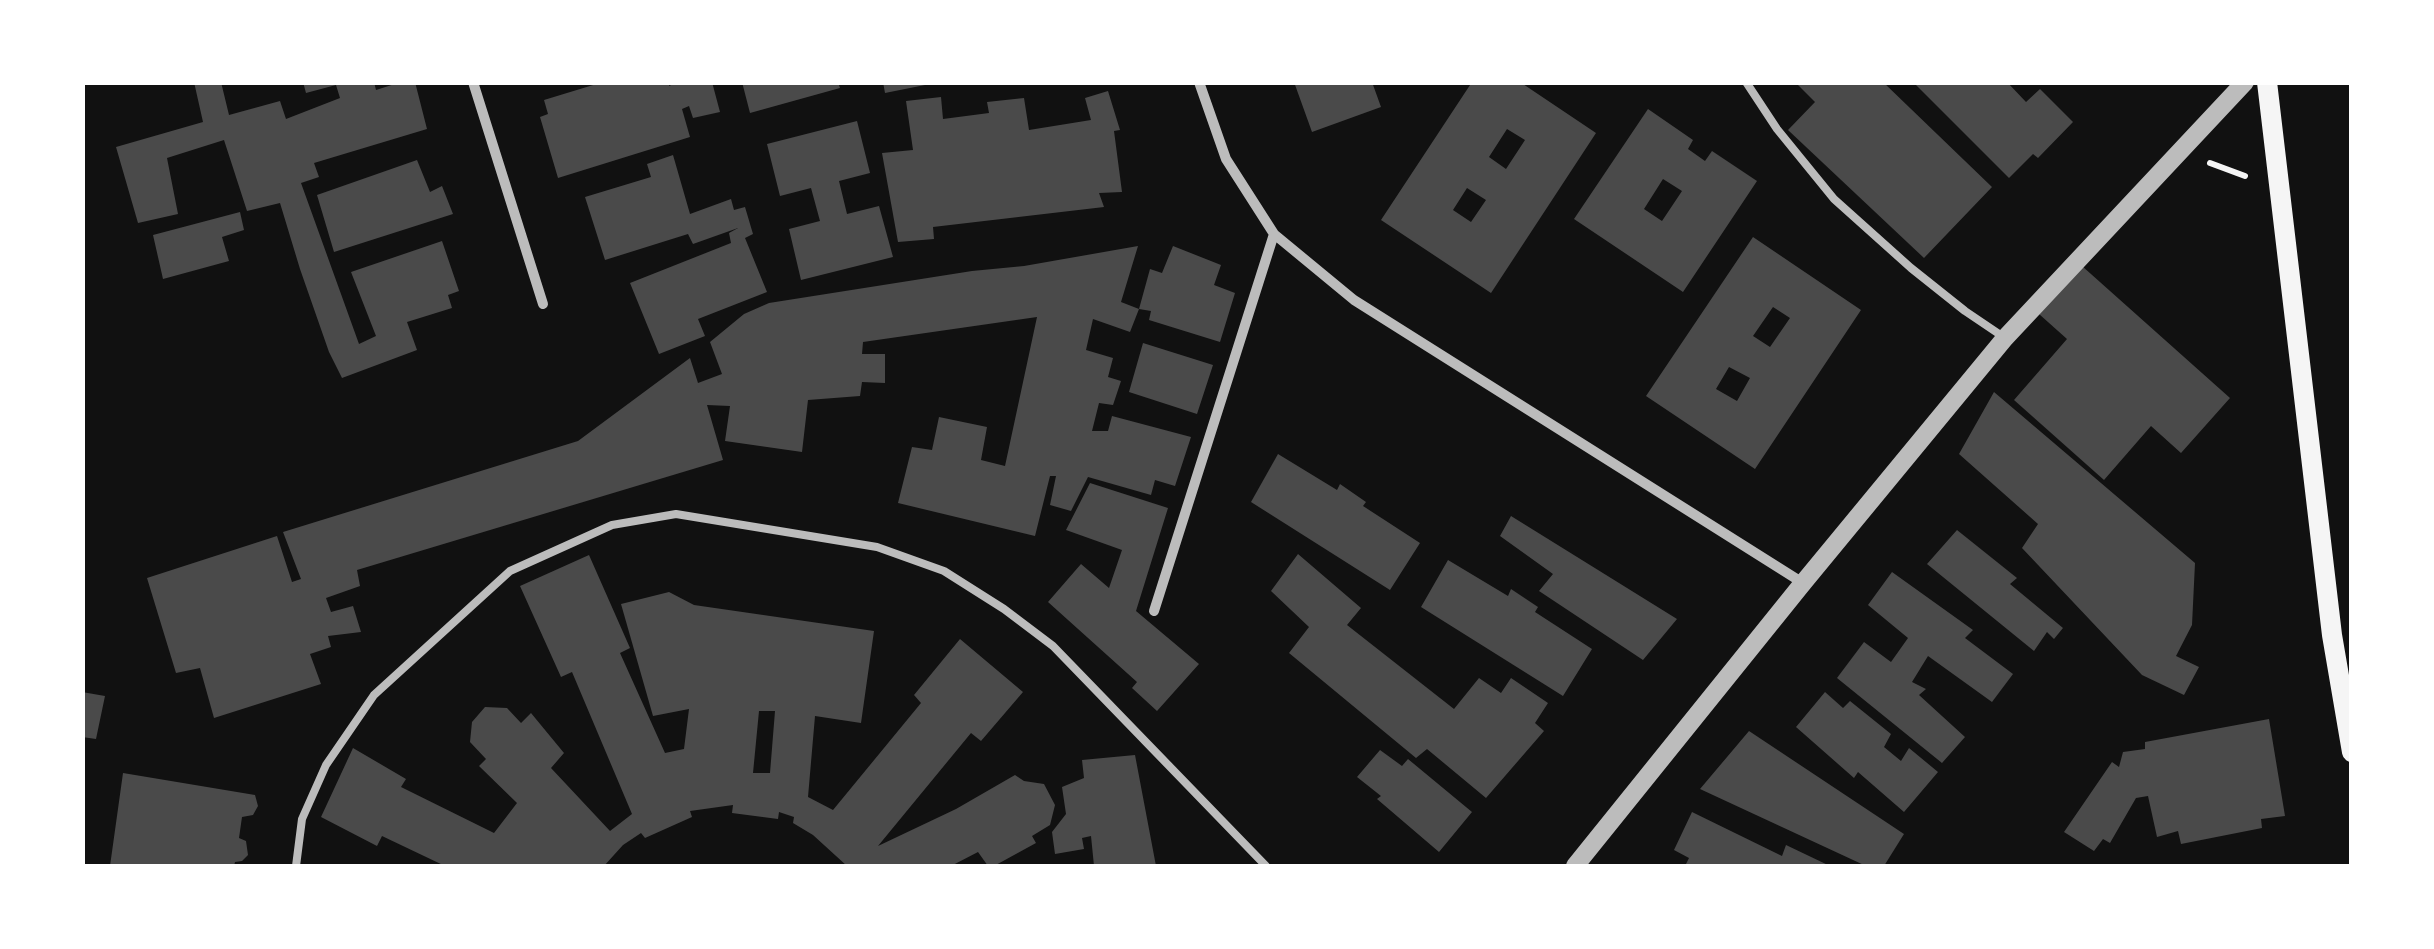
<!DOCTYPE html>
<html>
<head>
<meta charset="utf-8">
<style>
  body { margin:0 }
  #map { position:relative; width:2434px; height:949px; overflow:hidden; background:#111; font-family:"Roboto Condensed",sans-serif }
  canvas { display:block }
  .frame { position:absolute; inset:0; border:85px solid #fff; pointer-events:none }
</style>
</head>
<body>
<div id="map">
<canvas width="2434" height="949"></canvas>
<div class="frame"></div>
</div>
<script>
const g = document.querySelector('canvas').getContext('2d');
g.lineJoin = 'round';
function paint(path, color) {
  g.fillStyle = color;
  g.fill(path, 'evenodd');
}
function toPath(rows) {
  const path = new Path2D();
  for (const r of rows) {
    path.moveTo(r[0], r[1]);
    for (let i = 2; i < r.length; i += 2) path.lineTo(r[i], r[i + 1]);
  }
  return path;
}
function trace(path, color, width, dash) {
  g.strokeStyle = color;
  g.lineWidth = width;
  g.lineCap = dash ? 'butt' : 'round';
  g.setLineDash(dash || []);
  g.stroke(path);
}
paint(toPath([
  [194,82,221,82,229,115,280,101,286,119,340,98,336,85,306,93,303,82,374,82,376,90,401,82,415,82,427,129,314,163,319,177,301,183,359,344,376,336,351,272,442,241,459,291,448,295,452,308,407,322,417,350,342,378,329,352,300,269,280,203,247,211,224,140,167,158,178,214,138,223,116,147,203,122],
  [603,82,669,82,669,86,678,82,712,82,720,112,693,118,689,106,682,109,690,137,558,178,540,117,548,114,544,100],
  [742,82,838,82,840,88,750,113],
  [883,82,929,82,930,84,885,93],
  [1294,82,1372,82,1381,107,1312,132],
  [1472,82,1520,82,1596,133,1491,293,1381,220],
  [1507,129,1525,140,1506,169,1489,157],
  [1467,188,1486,200,1471,222,1453,210],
  [1795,82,1883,82,1992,187,1924,258,1788,130,1815,102],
  [1913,82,2007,82,2026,102,2040,89,2073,122,2038,158,2033,154,2009,178],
  [1108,91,1120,130,1114,131,1122,192,1099,193,1104,207,933,227,934,239,898,242,882,153,913,150,906,101,941,97,943,119,989,113,987,102,1024,98,1029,130,1091,120,1085,98],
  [1648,109,1693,140,1688,149,1705,161,1712,151,1757,181,1683,292,1574,219],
  [1663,179,1682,191,1662,221,1644,209],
  [857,121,870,173,839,181,847,214,879,206,893,257,801,280,789,229,820,221,811,188,780,196,767,144],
  [673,155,690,214,731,199,734,210,745,207,753,234,745,238,767,292,698,319,705,336,659,354,630,283,731,243,729,233,738,228,693,244,688,234,605,260,585,197,651,177,647,164],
  [417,160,430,192,442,186,453,214,334,252,317,195],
  [240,212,244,230,222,237,229,261,163,279,153,235],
  [1753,237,1861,310,1755,469,1646,396],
  [1773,307,1790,318,1770,347,1753,336],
  [1729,367,1750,378,1737,401,1716,389],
  [1138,246,1121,302,1139,309,1130,332,1093,319,1086,350,1113,358,1108,377,1121,381,1113,405,1099,403,1092,431,1108,431,1112,416,1191,437,1175,486,1155,480,1151,495,1088,477,1071,511,1050,505,1056,476,1050,476,1035,536,898,503,912,447,932,450,939,417,987,427,981,460,1005,466,1037,317,863,342,862,354,885,354,885,383,862,382,860,396,808,400,802,452,725,441,730,406,707,405,723,460,357,570,360,586,326,598,331,612,353,606,361,632,328,636,331,647,310,654,321,684,214,718,200,668,176,673,147,578,277,536,292,582,301,579,283,532,578,441,690,358,698,383,722,374,710,342,744,314,769,303,972,271,1024,266],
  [1173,246,1221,265,1214,285,1235,293,1220,342,1149,320,1151,311,1139,309,1150,269,1162,273],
  [2082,266,2230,398,2181,453,2151,426,2104,480,2014,400,2067,339,2039,314],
  [1143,343,1213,365,1197,414,1129,392],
  [1994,392,2195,563,2192,625,2176,656,2199,667,2184,695,2142,675,2022,548,2038,524,1959,454],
  [1278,454,1337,490,1340,484,1366,502,1363,506,1420,543,1390,590,1251,502],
  [1090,483,1168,508,1136,611,1199,664,1157,711,1132,688,1137,682,1048,602,1081,564,1109,588,1122,550,1066,530],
  [1511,516,1677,619,1643,660,1539,591,1553,574,1500,536],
  [1957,530,2017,578,2010,584,2063,628,2054,639,2047,632,2034,651,1927,564],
  [1298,554,1361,608,1347,625,1454,709,1479,678,1501,693,1511,678,1548,703,1535,723,1544,731,1486,798,1427,749,1416,758,1289,653,1309,627,1271,591],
  [589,555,630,648,620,653,665,753,684,749,689,709,653,716,621,604,669,592,694,605,874,631,861,723,815,716,808,797,833,810,921,703,914,695,960,639,1023,692,981,741,971,733,878,846,956,809,1015,775,1024,781,1044,784,1055,805,1050,825,1032,836,1036,843,994,866,988,866,978,852,951,866,847,866,813,835,793,823,794,817,779,812,778,819,732,813,733,805,690,811,692,817,645,838,641,833,623,845,604,866,445,866,382,836,377,846,321,817,353,748,406,779,401,787,494,833,517,803,479,766,486,759,470,742,472,722,485,707,507,708,521,723,531,713,564,753,551,768,610,831,632,814,572,672,561,677,520,586],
  [759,711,775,711,770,773,753,773],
  [1448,560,1508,596,1511,589,1538,607,1535,612,1592,649,1563,696,1421,607],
  [1892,572,1973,630,1965,638,2013,674,1992,702,1928,656,1912,682,1926,689,1919,695,1965,737,1942,763,1837,678,1864,642,1891,662,1908,638,1868,605],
  [82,692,105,696,96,739,82,737],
  [1825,692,1843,708,1850,701,1891,734,1884,747,1901,761,1909,748,1938,772,1904,812,1858,772,1854,778,1796,727],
  [2269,719,2285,816,2261,819,2262,828,2181,844,2178,831,2157,837,2148,796,2136,798,2110,843,2103,839,2094,851,2064,832,2112,762,2119,767,2123,752,2145,749,2145,742],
  [1749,731,1904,834,1884,866,1866,866,1700,789],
  [1380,750,1402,766,1408,759,1472,812,1439,852,1377,799,1381,796,1357,777],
  [1135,755,1156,866,1094,866,1091,836,1082,838,1084,849,1055,854,1052,832,1066,814,1062,787,1084,778,1082,760],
  [123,773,255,795,258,806,253,815,242,817,239,838,246,841,248,855,242,861,235,862,234,866,110,866],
  [1692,812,1782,856,1786,845,1830,866,1685,866,1689,858,1674,850]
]), '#4a4a4a');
trace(toPath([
  [2210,163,2245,176]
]), '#f5f5f5', 6);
trace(toPath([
  [1746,82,1777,129,1834,199,1911,268,1965,311,2005,338],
  [296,866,302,819,326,765,374,695,510,571,612,525,676,514,877,547,944,571,1004,609,1053,646,1266,866]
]), '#bcbcbc', 8);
trace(toPath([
  [473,82,543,304],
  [1199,82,1226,159,1274,234,1354,300,1803,583],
  [1154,611,1274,234]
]), '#bcbcbc', 10);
trace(toPath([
  [1575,866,1803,583,2005,338,2245,82]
]), '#bcbcbc', 18);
trace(toPath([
  [2267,82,2332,635,2352,752]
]), '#f5f5f5', 20);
</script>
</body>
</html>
